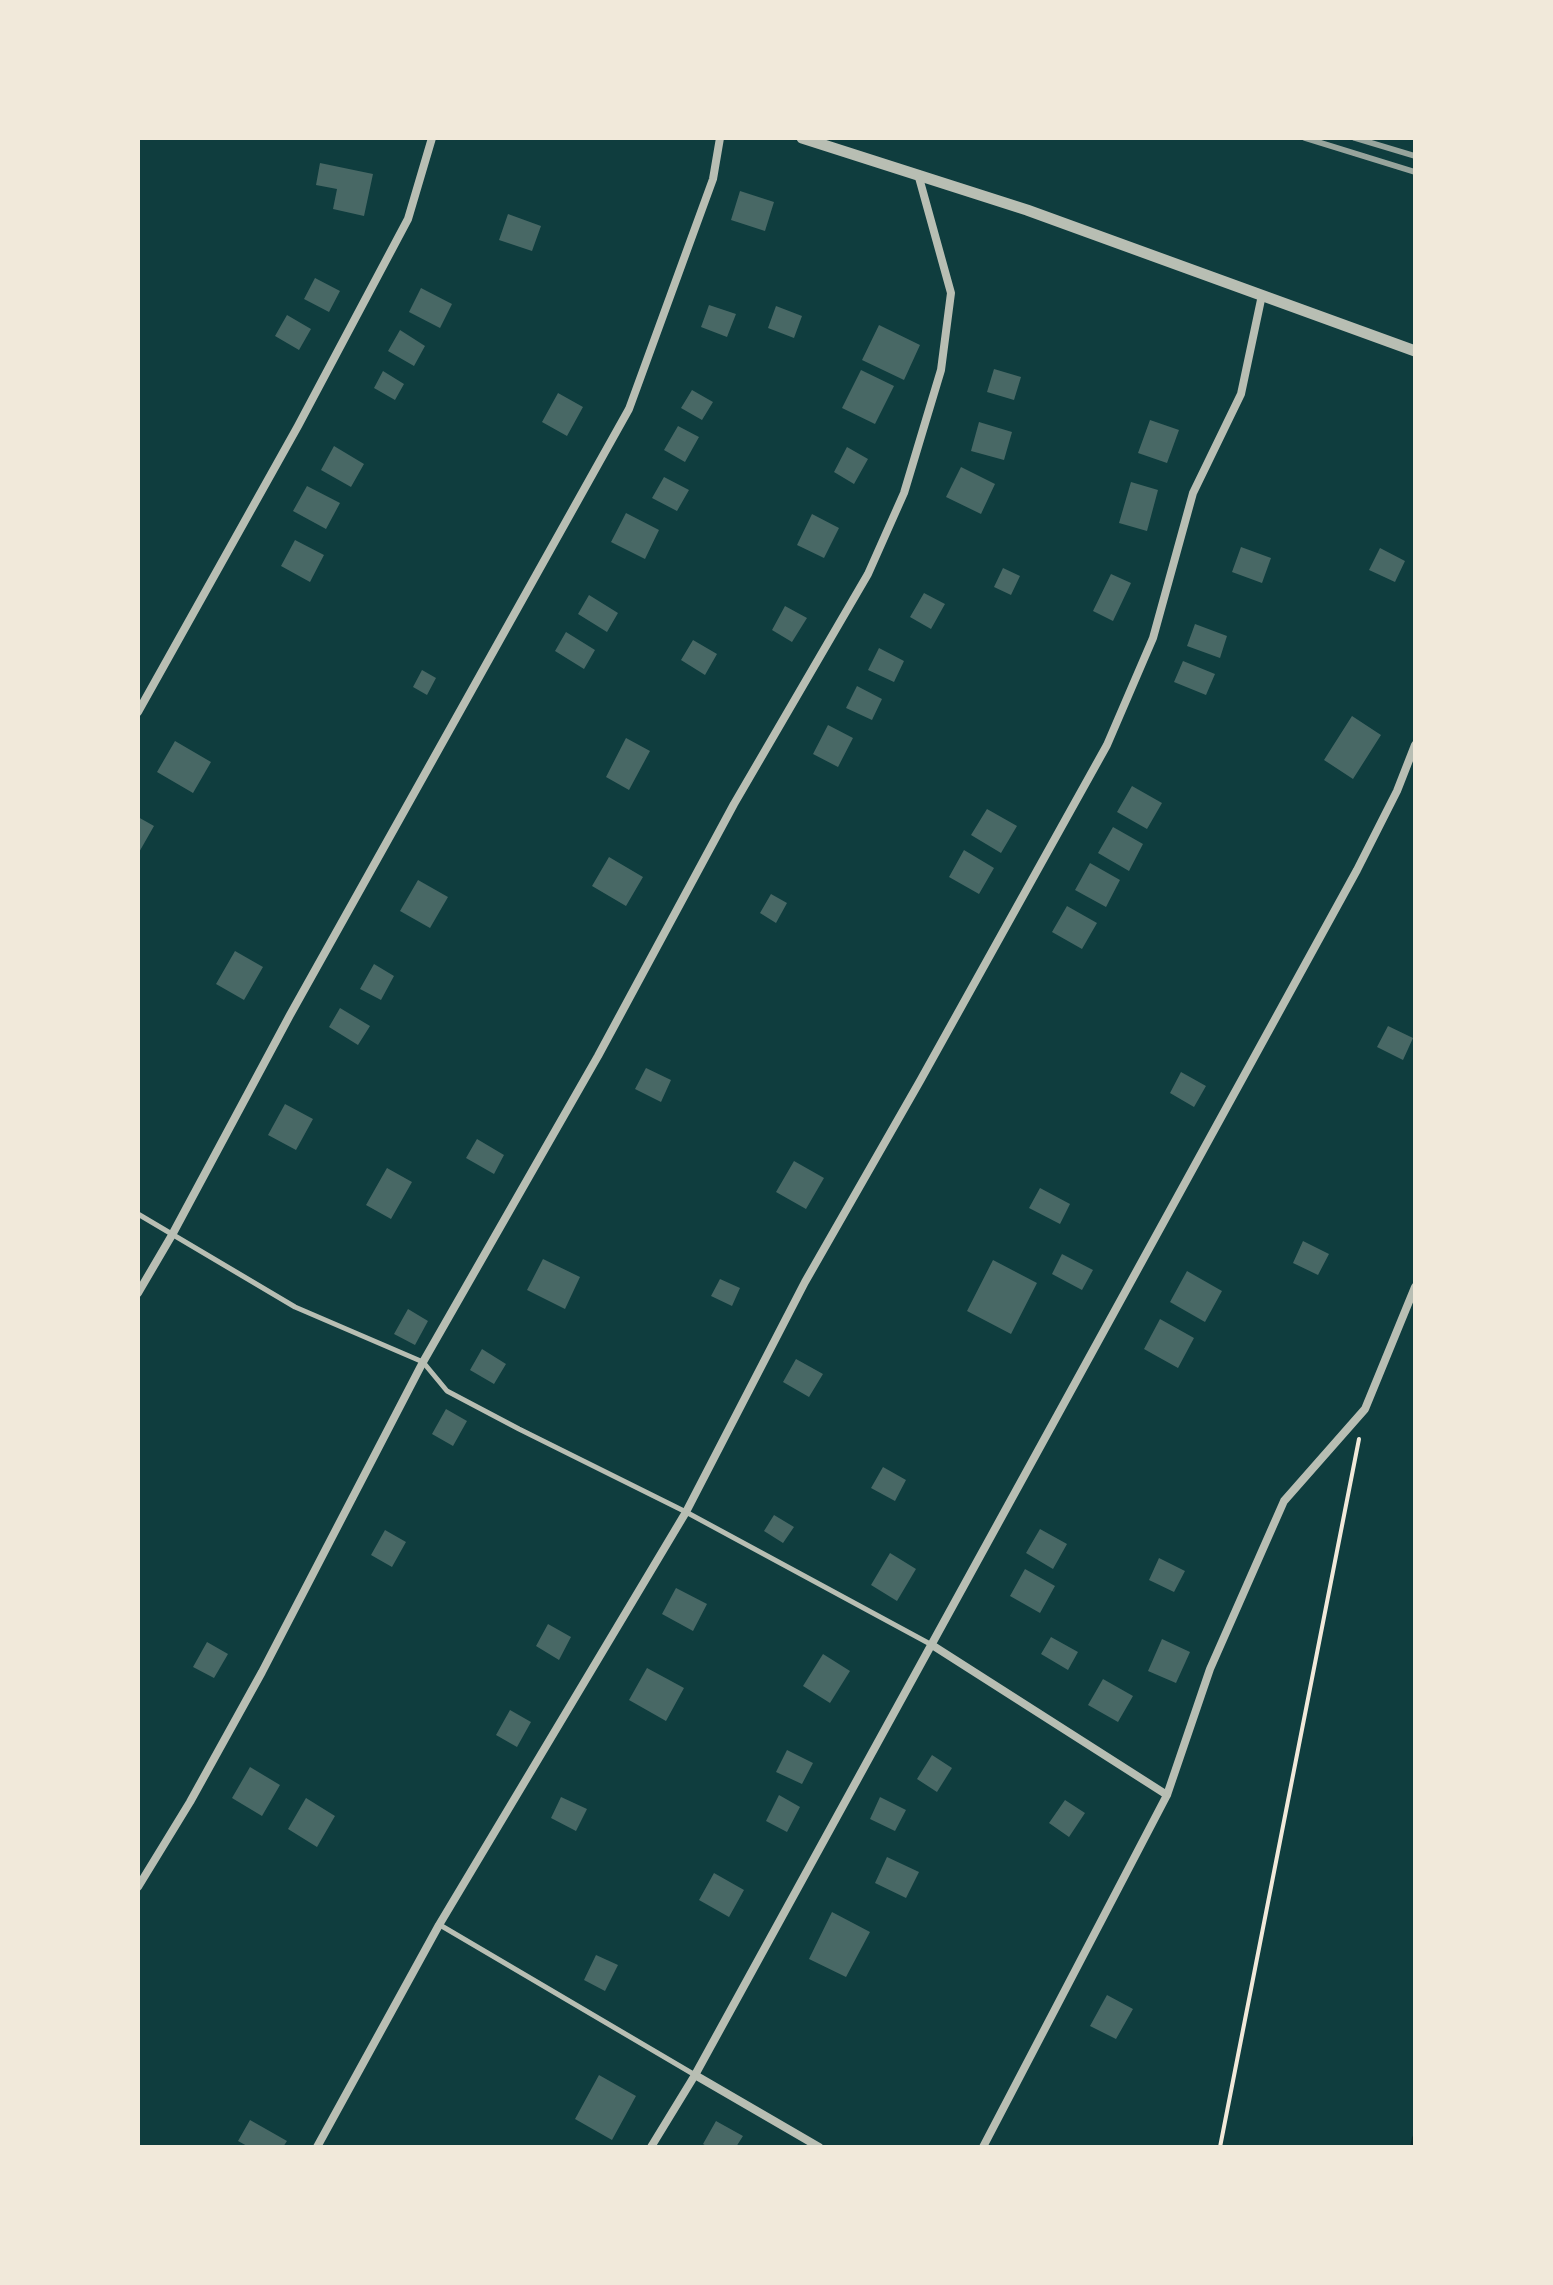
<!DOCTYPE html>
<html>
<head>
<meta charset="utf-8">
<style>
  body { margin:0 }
  #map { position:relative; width:1553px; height:2285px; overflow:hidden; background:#0f3d3e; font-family:"Source Sans 3",sans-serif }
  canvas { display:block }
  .frame { position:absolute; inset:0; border:140px solid #f1e9da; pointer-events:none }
</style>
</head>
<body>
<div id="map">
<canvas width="1553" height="2285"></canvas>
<div class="frame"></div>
</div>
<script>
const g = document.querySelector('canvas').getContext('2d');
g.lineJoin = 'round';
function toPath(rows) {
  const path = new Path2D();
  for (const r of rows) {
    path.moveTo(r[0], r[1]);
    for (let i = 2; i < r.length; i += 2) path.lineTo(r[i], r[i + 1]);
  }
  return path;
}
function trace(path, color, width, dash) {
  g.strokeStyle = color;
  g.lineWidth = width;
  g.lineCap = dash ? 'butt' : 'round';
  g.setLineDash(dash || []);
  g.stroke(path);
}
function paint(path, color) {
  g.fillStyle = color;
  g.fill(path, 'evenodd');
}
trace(toPath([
  [1413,2147,1415,2138]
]), '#0a2a2b', 6);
paint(toPath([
  [320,163,373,174,364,216,333,209,337,189,316,185],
  [740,191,774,202,765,231,731,220],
  [508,214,541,226,532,251,499,240],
  [315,278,340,291,329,312,304,299],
  [421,288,452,304,440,328,409,312],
  [709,305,736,314,727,337,701,327],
  [776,306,802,316,794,338,768,328],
  [287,315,311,329,299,350,275,336],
  [879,325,920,345,904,380,862,360],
  [400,330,425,346,414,366,388,351],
  [994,369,1021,377,1014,400,987,392],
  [861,370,894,386,875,424,842,408],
  [383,371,404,384,395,400,374,388],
  [692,390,713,402,702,420,681,408],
  [558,393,583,407,567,436,542,422],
  [1150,420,1179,430,1167,463,1138,453],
  [979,422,1012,432,1004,460,971,451],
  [678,426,699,437,685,462,664,450],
  [334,446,364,464,351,487,321,470],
  [847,447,868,459,854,484,834,472],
  [961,467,995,484,981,514,946,497],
  [664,477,689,490,677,511,652,498],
  [1131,482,1158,490,1147,531,1119,523],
  [307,486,340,503,326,529,293,511],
  [626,513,659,530,645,559,611,542],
  [812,514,839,528,824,558,797,545],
  [295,540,324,555,310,582,281,566],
  [1241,547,1271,558,1262,583,1232,572],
  [1380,548,1405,561,1395,582,1369,570],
  [1003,568,1020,576,1011,595,994,587],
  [1111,574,1131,583,1113,621,1093,611],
  [924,593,945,604,931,629,910,617],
  [589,595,618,613,607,632,578,614],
  [785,606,807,618,792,642,772,630],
  [1195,624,1227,636,1220,658,1187,646],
  [566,632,595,650,584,669,555,651],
  [693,640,717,654,705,675,681,660],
  [879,648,904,661,894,682,868,670],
  [1183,661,1215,674,1206,695,1174,682],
  [422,670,436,678,427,695,413,687],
  [857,686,882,699,872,720,846,708],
  [1352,716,1381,735,1353,779,1324,760],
  [828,725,853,738,838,767,813,754],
  [626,738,650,751,629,790,606,777],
  [175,741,211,762,193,793,157,772],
  [1132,786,1162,803,1147,829,1117,812],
  [987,809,1017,826,1001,853,971,835],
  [138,817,154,826,138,854],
  [1113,827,1143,844,1129,871,1098,853],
  [964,850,994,868,979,894,949,877],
  [609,857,643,877,626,906,592,886],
  [1090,863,1120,880,1106,907,1075,890],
  [418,880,448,897,430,928,400,911],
  [771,894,787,903,776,923,760,913],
  [1067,906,1097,923,1082,949,1052,932],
  [235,951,263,967,244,1000,216,984],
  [374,964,394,976,381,1000,360,989],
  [340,1008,370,1026,358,1045,329,1027],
  [1388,1026,1413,1038,1403,1060,1377,1047],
  [646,1068,671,1080,661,1102,635,1089],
  [1181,1072,1206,1086,1194,1107,1170,1093],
  [285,1104,313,1119,296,1150,268,1135],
  [477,1139,504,1155,494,1174,466,1158],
  [794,1161,824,1178,806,1209,776,1192],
  [387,1168,412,1182,391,1219,366,1205],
  [1040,1188,1070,1204,1060,1224,1029,1208],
  [1303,1241,1329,1254,1318,1275,1293,1263],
  [1062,1254,1093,1270,1082,1290,1052,1274],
  [543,1259,580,1277,565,1309,527,1290],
  [993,1260,1037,1283,1011,1334,967,1311],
  [1187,1271,1222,1291,1205,1322,1170,1302],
  [720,1279,740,1288,732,1306,711,1296],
  [408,1309,428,1321,415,1345,394,1334],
  [1160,1319,1194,1338,1178,1368,1144,1349],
  [482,1349,506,1364,494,1384,470,1370],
  [796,1359,823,1374,809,1397,783,1382],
  [446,1409,467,1421,453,1446,432,1434],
  [883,1467,906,1480,895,1501,871,1488],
  [774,1515,794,1527,783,1543,764,1531],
  [1040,1529,1067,1544,1053,1569,1026,1553],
  [385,1530,406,1542,392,1567,371,1555],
  [890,1553,916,1569,897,1601,871,1585],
  [1159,1558,1185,1571,1174,1592,1149,1580],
  [1025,1569,1055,1586,1040,1613,1010,1596],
  [676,1588,707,1604,693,1631,662,1614],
  [548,1624,571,1637,559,1660,536,1646],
  [1051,1637,1078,1652,1068,1670,1041,1654],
  [1162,1639,1190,1652,1176,1683,1148,1671],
  [207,1642,228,1654,214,1678,193,1667],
  [823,1654,850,1671,830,1703,803,1686],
  [647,1668,684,1688,666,1721,629,1700],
  [1103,1679,1133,1696,1118,1722,1088,1705],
  [510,1710,531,1722,517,1747,496,1735],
  [787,1750,813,1763,802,1784,776,1772],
  [932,1755,952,1768,937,1792,917,1779],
  [250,1767,280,1785,262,1816,232,1798],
  [779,1795,800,1807,787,1832,766,1821],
  [561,1797,587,1809,576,1831,551,1818],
  [880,1797,906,1810,895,1831,870,1819],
  [306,1798,335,1816,317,1847,288,1829],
  [1065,1800,1085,1813,1069,1837,1049,1823],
  [887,1857,919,1872,906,1898,875,1883],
  [714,1873,744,1890,729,1917,699,1900],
  [832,1912,870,1932,846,1977,809,1959],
  [596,1955,618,1965,605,1991,584,1980],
  [1107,1995,1133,2009,1116,2039,1090,2026],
  [599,2075,636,2096,612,2140,575,2119],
  [250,2120,287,2141,283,2147,249,2147,238,2141],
  [716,2121,743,2136,736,2147,708,2147,703,2144]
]), '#486865');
trace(toPath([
  [1220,2147,1359,1439]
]), '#f1e9da', 4);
trace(toPath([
  [138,1214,295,1307,423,1362,447,1391,519,1429,686,1512,932,1645],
  [440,1925,695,2075]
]), '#b8beb3', 5);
trace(toPath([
  [138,712,298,426,408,219,432,138],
  [138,1293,172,1235,290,1015,629,409,713,179,720,138],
  [932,1645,1167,1795],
  [138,1887,190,1802,262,1672,423,1362,598,1056,734,804,868,574,904,493,941,370,951,293,918,174],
  [695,2075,819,2147],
  [317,2147,439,1925,686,1512,805,1282,920,1081,1107,745,1153,638,1193,493,1241,394,1262,295],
  [651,2147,695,2075,1357,870,1397,791,1415,745],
  [983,2147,1167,1795,1210,1669,1284,1501,1365,1409,1415,1287]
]), '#b8beb3', 8);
trace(toPath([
  [802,138,1027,210,1415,351]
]), '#b8beb3', 11);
trace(toPath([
  [1305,138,1415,172],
  [1355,138,1415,156]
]), '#97a49c', 6);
</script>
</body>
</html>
